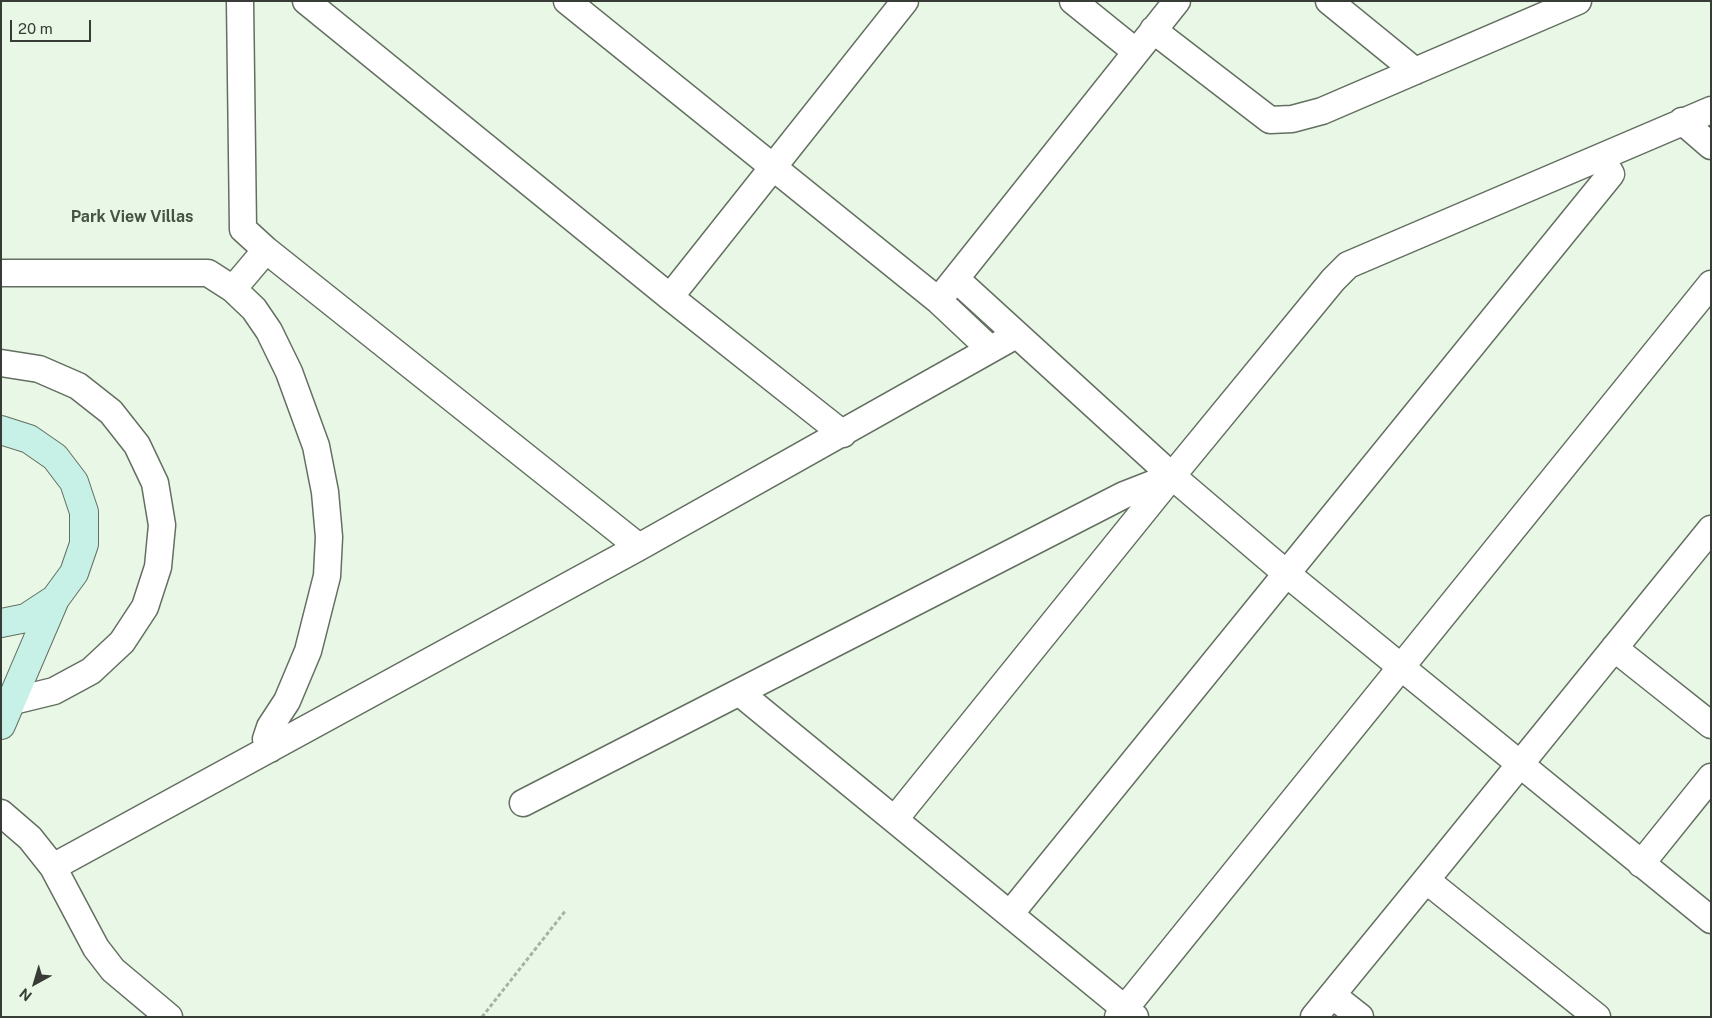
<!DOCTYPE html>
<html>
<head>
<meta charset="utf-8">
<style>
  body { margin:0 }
  #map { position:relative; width:1712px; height:1018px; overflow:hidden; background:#e9f8e6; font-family:"Public Sans",sans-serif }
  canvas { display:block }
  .frame { position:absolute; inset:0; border:2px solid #373c36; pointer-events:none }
  .north { position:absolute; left:10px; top:958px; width:50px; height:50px; -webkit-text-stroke:4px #e9f8e6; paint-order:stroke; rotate:219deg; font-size:14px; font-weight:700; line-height:20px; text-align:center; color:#373c36 }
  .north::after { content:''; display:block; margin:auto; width:18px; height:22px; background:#373c36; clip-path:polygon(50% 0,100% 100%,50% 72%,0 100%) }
  .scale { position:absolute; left:10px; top:20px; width:81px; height:22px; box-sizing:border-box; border:2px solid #373c36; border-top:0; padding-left:6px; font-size:15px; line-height:18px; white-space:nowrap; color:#373c36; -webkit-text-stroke:4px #e9f8e6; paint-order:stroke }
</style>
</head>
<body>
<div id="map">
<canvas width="1712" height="1018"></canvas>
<div class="frame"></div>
<div class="north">N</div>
<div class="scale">20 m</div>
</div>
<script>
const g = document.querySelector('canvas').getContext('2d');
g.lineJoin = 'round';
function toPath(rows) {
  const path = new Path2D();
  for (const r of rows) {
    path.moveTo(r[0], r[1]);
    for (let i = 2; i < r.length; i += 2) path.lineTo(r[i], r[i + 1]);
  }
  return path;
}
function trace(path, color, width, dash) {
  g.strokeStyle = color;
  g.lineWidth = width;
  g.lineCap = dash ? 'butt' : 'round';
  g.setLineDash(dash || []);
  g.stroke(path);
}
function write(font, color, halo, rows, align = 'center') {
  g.font = font + ' "Public Sans",sans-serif';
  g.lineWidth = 4;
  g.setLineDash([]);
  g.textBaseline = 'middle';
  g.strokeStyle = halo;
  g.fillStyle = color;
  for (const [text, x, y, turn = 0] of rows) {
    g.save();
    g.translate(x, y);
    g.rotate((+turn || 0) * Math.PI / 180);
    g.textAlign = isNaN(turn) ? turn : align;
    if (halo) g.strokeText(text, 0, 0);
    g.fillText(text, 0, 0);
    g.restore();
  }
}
const street = toPath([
  [240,1,243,229,266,250,639,547],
  [306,1,670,297,843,434],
  [567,1,939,301,990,349],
  [1073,1,1135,51],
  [1329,1,1415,71],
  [1153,30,1270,120,1292,119,1322,111,1578,1],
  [1682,121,1711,146],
  [1,273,208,273,233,289,254,309,269,331,289,372,316,446,325,492,329,537,327,576,308,651,287,701,270,727,266,739,270,749],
  [956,279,1172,476,1287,574,1711,920],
  [233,289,266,250],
  [945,292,1177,1],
  [670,297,905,1],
  [1,363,39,369,78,386,111,412,137,445,155,483,162,525,158,567,145,607,122,642,91,671,54,691,13,701],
  [1614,648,1711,725],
  [740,693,1135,1017],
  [523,803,1124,495,1170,477],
  [1,813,30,838,53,867,96,948,113,970,169,1017],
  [895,819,1172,476,1333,280,1348,265,1711,110],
  [1641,864,1711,777],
  [53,867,639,547,1016,335],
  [1426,880,1711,529],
  [1010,914,1611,174,1602,158],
  [1332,995,1360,1017],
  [1118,1017,1711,284],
  [1314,1017,1426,880,1597,1017]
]);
const secondary = toPath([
  [1,430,29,439,55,457,74,482,84,512,84,544,74,573,55,599,26,618,1,623],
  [1,725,55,599]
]);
trace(street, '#636f60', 29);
trace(secondary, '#636f60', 30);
trace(toPath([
  [482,1017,566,910]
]), '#a6b2a4', 3, [4, 2.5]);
trace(street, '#fff', 26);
trace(secondary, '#c7f1e6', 28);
write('bold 16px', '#475345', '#e9f8e6', [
  ["Park View Villas",132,217]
]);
</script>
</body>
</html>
